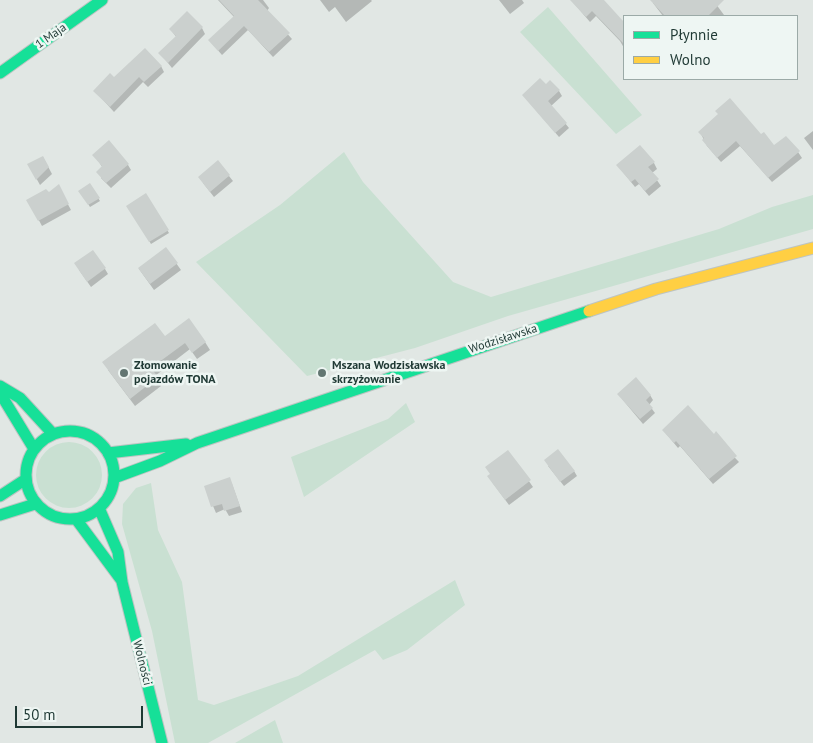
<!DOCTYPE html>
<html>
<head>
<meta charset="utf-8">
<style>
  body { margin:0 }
  #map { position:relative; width:813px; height:743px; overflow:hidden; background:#e1e7e4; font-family:"PT Sans",sans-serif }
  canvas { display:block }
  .legend { position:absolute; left:623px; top:15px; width:175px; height:65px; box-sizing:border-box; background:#eef6f3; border:1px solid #9baaa7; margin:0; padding:6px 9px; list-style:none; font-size:15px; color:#1f3934 }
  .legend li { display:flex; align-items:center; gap:10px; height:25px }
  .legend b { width:25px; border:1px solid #9baaa7 }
  .scale { position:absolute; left:15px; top:706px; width:128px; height:22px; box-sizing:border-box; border:2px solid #1f3934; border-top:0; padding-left:6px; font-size:15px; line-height:18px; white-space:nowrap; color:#1f3934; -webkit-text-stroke:4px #eef6f3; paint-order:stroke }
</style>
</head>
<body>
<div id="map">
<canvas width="813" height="743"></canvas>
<ul class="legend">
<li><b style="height:6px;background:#16e098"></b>Płynnie</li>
<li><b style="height:6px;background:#ffcf43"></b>Wolno</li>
</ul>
<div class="scale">50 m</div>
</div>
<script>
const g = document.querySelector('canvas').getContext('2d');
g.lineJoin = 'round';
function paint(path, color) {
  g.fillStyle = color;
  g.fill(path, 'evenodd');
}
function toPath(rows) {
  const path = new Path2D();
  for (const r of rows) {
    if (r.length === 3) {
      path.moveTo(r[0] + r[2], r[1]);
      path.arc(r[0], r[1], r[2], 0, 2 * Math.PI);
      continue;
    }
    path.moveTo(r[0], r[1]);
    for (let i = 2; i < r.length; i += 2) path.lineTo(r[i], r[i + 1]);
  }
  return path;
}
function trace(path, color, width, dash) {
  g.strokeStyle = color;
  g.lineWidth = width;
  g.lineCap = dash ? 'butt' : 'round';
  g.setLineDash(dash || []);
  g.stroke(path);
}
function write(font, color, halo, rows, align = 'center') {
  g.font = font + ' "PT Sans",sans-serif';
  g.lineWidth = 5;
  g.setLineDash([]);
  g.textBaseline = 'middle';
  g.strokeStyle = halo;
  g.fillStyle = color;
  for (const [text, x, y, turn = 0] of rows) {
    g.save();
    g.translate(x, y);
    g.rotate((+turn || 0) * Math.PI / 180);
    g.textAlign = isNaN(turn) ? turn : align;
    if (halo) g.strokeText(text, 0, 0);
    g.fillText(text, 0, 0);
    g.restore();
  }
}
paint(toPath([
  [548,7,642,115,616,134,520,32],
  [344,152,363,182,453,282,491,297,719,229,772,207,813,195,813,229,508,316,415,348,307,376,196,262,280,205],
  [406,403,415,422,304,497,291,457,388,419],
  [69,475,33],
  [151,483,158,530,182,582,198,700,214,705,298,676,455,580,465,605,407,650,383,660,375,650,208,743,175,743,152,631,122,524,123,504,136,488],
  [275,720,283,743,235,743]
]), '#c9e0d2');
paint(toPath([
  [218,0,263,0,269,8,267,11,292,39,273,57,248,30,222,55,209,40,234,17],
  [320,0,371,0,372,1,346,22,335,7,329,12],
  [499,0,522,0,524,3,510,14],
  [571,0,601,0,624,24,624,48,620,41,596,16,590,22],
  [656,0,713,0,724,15,663,16,653,3],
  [202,28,205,34,172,68,160,53,177,38,171,30],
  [161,66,164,72,148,87,143,82,114,112,95,91,114,79],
  [546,86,559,91,562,96,551,106,569,128,559,137,523,95],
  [813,131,813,150,804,138],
  [700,132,761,136,774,147,798,152,802,158,772,182,740,146,721,162,707,146],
  [94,155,128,165,131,170,111,188,101,178,103,168],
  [43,157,52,174,40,185,29,165],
  [654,163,657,169,652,173,661,186,649,196,639,184,635,187,618,166],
  [229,176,233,181,214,197,203,183],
  [90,185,100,201,90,207,80,191],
  [58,186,71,210,42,226,28,200,49,194],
  [146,195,169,233,151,244,128,206],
  [166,249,181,270,154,290,139,269],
  [105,269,108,274,91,287,79,270],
  [165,338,205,342,210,350,197,359,190,349,155,376,161,386,135,406,108,370],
  [650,395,653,400,649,405,655,413,643,424,622,399],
  [663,430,713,435,739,462,713,484,680,446,678,448],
  [508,451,533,487,509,505,492,482],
  [548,466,574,471,577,476,564,486],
  [232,484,242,512,229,516,225,509,216,513,205,487]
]), '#0003');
paint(toPath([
  [219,0,258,0,290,33,269,52,244,26,218,51,208,40,234,16],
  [570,0,604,0,624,22,624,44,592,11,586,17],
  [650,0,724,0,708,16,665,16],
  [187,11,203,27,168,63,158,53,176,36,169,29],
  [145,48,162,66,144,82,139,77,110,107,93,91,110,73,114,77],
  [540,78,546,84,550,80,560,90,548,101,567,123,555,133,522,95],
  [730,98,761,134,764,132,774,145,786,136,800,151,768,178,736,141,717,158,702,140,704,138,698,132,718,114,715,111],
  [109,140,129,164,106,183,96,172,102,166,92,155],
  [640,145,655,162,648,167,659,179,645,191,635,179,631,182,616,165],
  [43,156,49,167,36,180,27,164],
  [218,160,230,175,210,192,198,177],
  [90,183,100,198,88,205,78,191],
  [59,184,69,204,38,221,26,200,46,189,49,192],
  [146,193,169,230,149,242,126,206],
  [166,247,178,263,150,284,138,268],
  [93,250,106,268,87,282,74,263],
  [189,318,206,342,192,353,185,343,151,368,158,377,130,399,102,362,155,323,165,336],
  [636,377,651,395,646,400,653,408,640,419,617,394],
  [688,405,714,434,716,431,737,456,709,479,676,441,674,443,662,430],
  [558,449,575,471,560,482,544,460],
  [508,450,531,480,505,500,487,476,490,474,485,467],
  [230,477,240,506,224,511,222,504,211,507,204,486]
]), '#cbd0ce');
const fast = toPath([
  [0,73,102,0],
  [0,386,20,398,53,434],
  [0,393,34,449],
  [70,475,44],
  [108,453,186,444],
  [114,478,160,461,197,443,589,311],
  [0,496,26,479],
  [99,508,118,552,122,582,162,743],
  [0,515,35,504],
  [76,519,122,581]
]);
const slow = toPath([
  [589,311,656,289,813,248]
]);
trace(fast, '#bdc4c2', 13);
trace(slow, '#bdc4c2', 13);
trace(fast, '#16e098', 11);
trace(slow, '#ffcf43', 11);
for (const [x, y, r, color] of [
  [124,373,5,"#637672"],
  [322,373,5,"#637672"]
]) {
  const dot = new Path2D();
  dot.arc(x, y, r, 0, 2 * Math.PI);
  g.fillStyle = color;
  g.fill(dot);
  trace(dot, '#eef6f3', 2);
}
write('12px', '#1f3934', '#eef6f3', [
  ["1 Maja",51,36,-35],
  ["Wodzisławska",503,339,-18],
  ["Wolności",142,663,76]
]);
write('bold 12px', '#1f3934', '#eef6f3', [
  ["Złomowanie",134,366],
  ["pojazdów TONA",134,380],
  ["Mszana Wodzisławska",332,366],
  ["skrzyżowanie",332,380]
], 'left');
</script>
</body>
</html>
